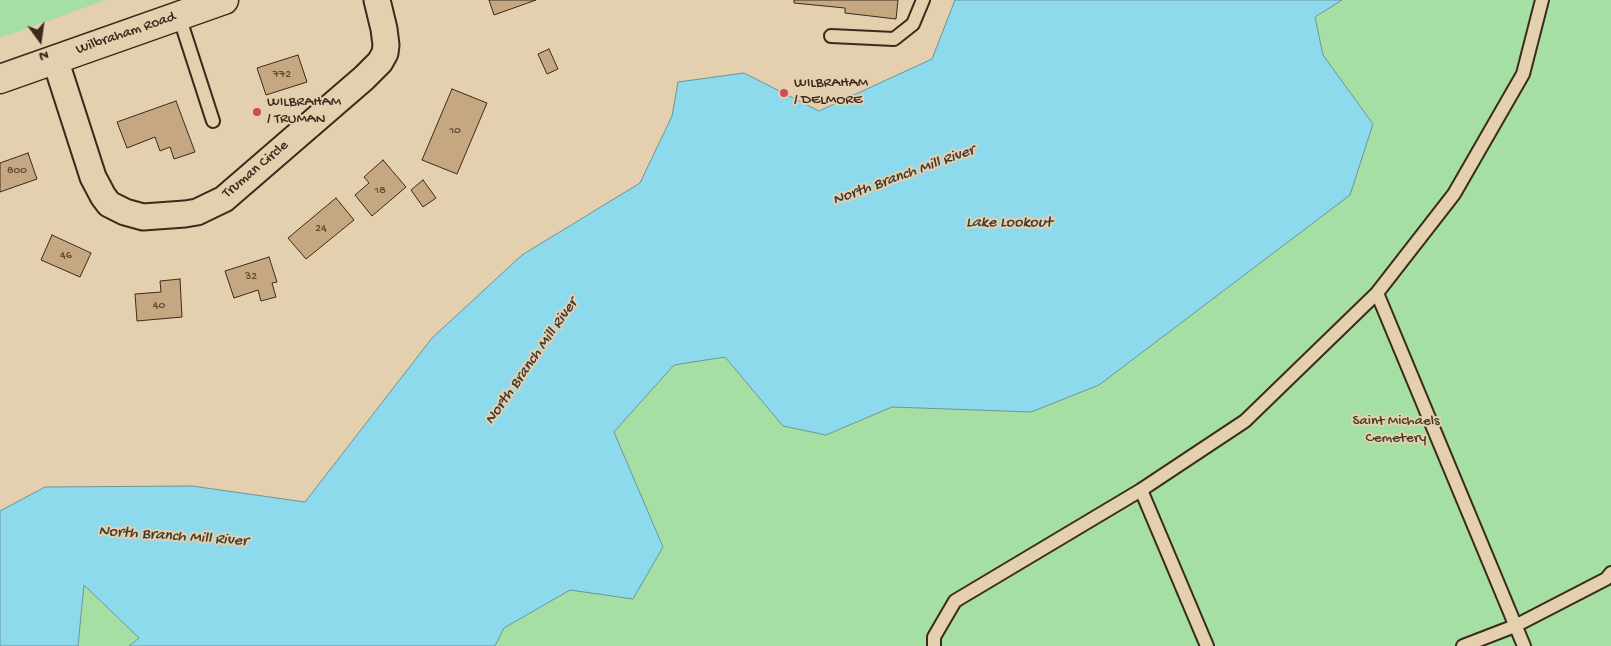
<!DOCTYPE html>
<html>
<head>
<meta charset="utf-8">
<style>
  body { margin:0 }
  #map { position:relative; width:1611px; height:646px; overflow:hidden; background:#e4cfae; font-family:"Gochi Hand",sans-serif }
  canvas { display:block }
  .north { position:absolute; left:15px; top:15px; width:50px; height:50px; -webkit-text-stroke:4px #e4cfae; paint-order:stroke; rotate:166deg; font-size:14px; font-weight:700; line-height:20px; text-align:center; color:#3b2a1e }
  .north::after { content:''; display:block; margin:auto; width:18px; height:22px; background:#3b2a1e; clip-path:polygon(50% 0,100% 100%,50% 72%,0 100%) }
</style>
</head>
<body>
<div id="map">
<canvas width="1611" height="646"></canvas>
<div class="north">N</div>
</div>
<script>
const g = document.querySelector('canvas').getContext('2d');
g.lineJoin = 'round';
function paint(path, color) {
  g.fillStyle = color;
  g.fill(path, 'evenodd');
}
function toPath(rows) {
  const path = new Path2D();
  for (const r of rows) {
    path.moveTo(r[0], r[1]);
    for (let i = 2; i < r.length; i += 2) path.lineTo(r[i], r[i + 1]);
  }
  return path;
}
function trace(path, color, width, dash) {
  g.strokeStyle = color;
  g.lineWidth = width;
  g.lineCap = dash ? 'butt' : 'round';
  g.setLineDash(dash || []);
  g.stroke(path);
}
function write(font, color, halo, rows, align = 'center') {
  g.font = font + ' "Gochi Hand",sans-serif';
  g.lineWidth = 4;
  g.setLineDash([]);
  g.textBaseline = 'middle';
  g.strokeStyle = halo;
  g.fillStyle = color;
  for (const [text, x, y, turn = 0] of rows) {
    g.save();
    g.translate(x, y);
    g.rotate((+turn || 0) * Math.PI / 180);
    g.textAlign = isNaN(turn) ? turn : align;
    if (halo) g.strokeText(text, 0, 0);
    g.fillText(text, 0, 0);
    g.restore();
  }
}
paint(toPath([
  [0,0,106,0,0,38],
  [1342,0,1611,0,1611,646,495,646,504,628,570,590,663,546,614,432,674,365,725,357,783,426,826,435,892,407,1031,412,1099,385,1373,124,1323,55,1315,17],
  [84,585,139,638,129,646,78,646]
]), '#a6dfa3');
const water = toPath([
  [955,0,1342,0,1315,17,1323,55,1373,124,1350,195,1099,385,1031,412,892,407,826,435,783,426,725,357,674,365,614,432,663,547,633,599,570,590,504,628,495,646,129,646,139,638,84,585,78,646,0,646,0,511,45,487,192,486,305,502,432,338,522,255,640,183,672,116,678,82,744,73,819,111,932,59,955,0]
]);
paint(water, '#8ddaec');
trace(water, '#6c949a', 1);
const building = toPath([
  [489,0,536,0,494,15,489,0],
  [794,0,898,0,896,19,845,13,845,8,794,3,794,0],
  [549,49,558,69,547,74,538,54,549,49],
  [298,55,307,82,266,95,257,68,298,55],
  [452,89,487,103,457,174,422,160,452,89],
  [176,101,195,152,174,159,170,147,160,151,155,137,127,148,117,122,176,101],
  [28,153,37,179,0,192,0,163,28,153],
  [383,160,406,187,372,216,355,195,369,183,364,177,383,160],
  [423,180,436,198,423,207,411,190,423,180],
  [336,198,354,220,306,259,288,238,336,198],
  [52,235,91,253,80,277,41,260,52,235],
  [269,257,277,282,272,283,276,297,261,301,258,290,234,298,225,271,269,257],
  [180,279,182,317,137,321,135,294,161,292,160,281,180,279]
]);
paint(building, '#c5a882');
trace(building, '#3b2a1e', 1);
const lane = toPath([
  [179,16,213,121],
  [831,36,894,39,913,24,923,0],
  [1377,293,1454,194,1523,74,1542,0],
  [1141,490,1245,421,1377,293,1524,646],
  [934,646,934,637,955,601,1141,490,1207,646],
  [1463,646,1515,626,1606,579,1611,573]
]);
const street = toPath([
  [55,59,93,177,103,196,109,204,125,212,143,217,185,214,197,212,224,199,364,78,380,62,385,53,386,45,384,29,377,0]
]);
const secondary = toPath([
  [0,79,224,0]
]);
trace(lane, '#3b2a1e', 16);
trace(street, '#3b2a1e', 29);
trace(secondary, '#3b2a1e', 31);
trace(lane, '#e4cfae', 12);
trace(street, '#e4cfae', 25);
trace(secondary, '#e4cfae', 28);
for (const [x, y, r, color] of [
  [784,93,5,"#d1495b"],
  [257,112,5,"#d1495b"]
]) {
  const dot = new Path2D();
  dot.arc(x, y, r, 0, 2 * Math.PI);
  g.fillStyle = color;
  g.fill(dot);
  trace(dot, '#e4cfae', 2);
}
write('12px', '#5e4a37', null, [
  ["772",282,75],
  ["10",455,131],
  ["800",17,171],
  ["18",380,191],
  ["24",321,229],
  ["46",66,256],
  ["32",251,277],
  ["40",159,306]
]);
write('15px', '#3b2a1e', '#e4cfae', [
  ["Wilbraham Road",126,34,-19],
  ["Truman Circle",256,170,-40]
]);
write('15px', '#3b2a1e', '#e4cfae', [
  ["WILBRAHAM",794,84],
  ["/ DELMORE",794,101],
  ["WILBRAHAM",267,103],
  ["/ TRUMAN",267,120]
], 'left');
write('15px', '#463c2b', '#e4cfae', [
  ["Saint Michaels",1396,422],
  ["Cemetery",1396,439]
]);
write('italic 16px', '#433c33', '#e4cfae', [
  ["North Branch Mill River",904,176,-20],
  ["Lake Lookout",1009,224],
  ["North Branch Mill River",532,362,-55],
  ["North Branch Mill River",173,537,4]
]);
</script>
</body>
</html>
